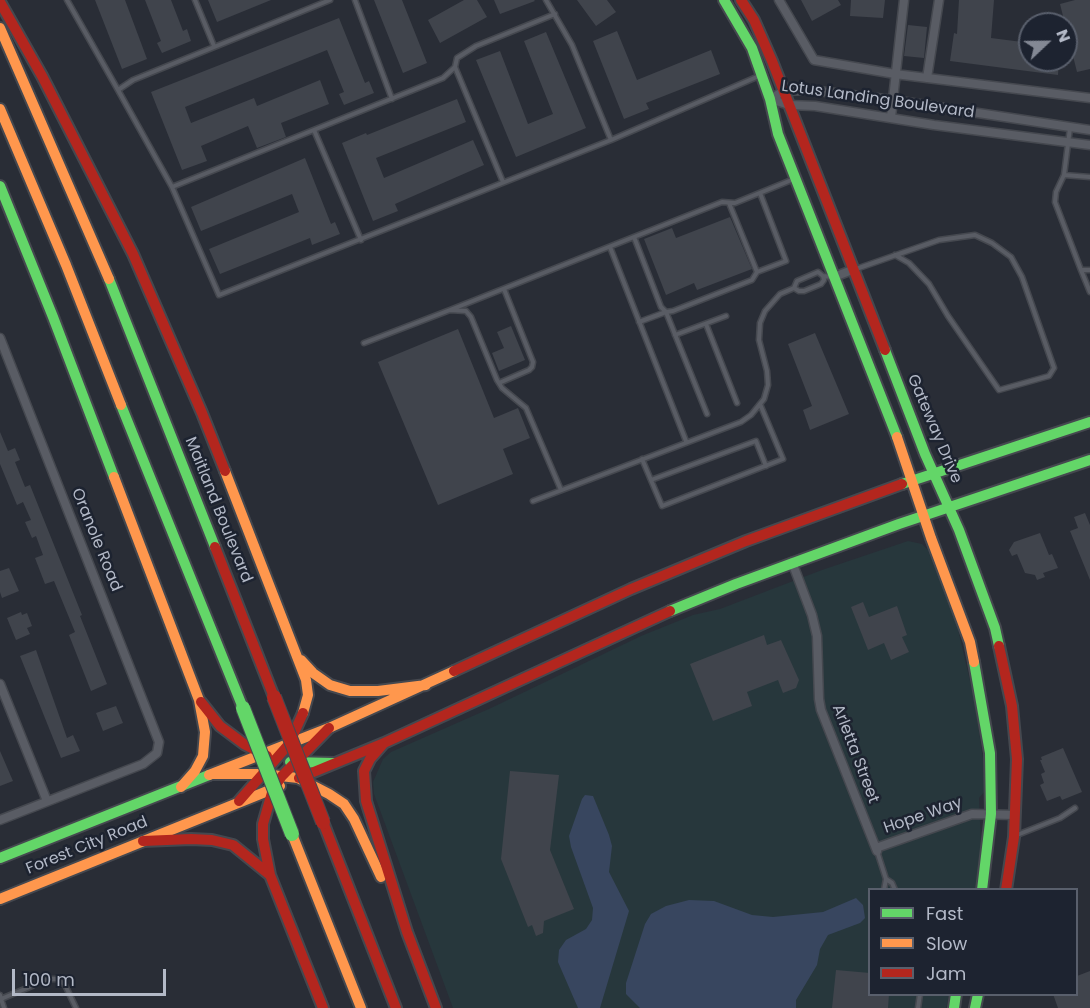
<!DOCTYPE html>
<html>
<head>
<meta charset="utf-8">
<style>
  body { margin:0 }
  #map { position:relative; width:1090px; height:1008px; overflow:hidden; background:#292d36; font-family:Poppins,sans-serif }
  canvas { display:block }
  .legend { position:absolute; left:868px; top:888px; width:210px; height:108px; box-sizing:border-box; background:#1d2330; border:2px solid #595f6c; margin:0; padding:8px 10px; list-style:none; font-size:18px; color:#b3b9c7 }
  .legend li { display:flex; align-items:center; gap:12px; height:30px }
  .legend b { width:30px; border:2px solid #595f6c }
  .north { position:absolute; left:1018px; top:12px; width:60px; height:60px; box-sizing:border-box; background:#1d2330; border:2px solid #595f6c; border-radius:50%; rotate:68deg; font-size:16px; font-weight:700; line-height:24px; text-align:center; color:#b3b9c7 }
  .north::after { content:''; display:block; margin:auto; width:21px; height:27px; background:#838894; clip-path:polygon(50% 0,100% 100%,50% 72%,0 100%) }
  .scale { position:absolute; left:12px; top:969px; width:154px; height:27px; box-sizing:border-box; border:3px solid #b3b9c7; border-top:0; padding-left:8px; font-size:18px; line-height:21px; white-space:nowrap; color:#b3b9c7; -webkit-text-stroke:4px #1d2330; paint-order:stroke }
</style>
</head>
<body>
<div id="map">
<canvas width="1090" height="1008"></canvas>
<ul class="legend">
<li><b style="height:8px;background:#63d668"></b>Fast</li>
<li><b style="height:8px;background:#ff974d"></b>Slow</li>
<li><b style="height:8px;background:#b3261e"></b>Jam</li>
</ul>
<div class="north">N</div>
<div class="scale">100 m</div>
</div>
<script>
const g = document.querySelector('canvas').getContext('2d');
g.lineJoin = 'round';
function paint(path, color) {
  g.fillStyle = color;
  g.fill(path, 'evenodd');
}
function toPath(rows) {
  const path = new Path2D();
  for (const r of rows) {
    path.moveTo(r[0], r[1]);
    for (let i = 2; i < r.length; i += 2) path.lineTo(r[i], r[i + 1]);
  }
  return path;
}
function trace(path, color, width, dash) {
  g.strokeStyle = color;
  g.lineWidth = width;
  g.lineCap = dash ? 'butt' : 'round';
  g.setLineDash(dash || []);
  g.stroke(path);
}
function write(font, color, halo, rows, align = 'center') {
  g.font = font + ' Poppins,sans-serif';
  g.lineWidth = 5;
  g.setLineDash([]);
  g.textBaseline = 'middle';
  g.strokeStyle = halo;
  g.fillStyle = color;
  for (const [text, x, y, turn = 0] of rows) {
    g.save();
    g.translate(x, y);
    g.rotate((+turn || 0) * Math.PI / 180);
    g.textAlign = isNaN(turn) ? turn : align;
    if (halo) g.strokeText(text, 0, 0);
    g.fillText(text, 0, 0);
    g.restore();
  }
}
paint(toPath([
  [908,541,922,544,928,550,957,625,974,698,983,759,985,791,979,798,981,846,976,890,870,890,870,994,949,995,946,1008,453,1008,374,794,373,782,383,759,391,752,491,708,641,636,693,615,720,609,822,570]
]), '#27373c');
paint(toPath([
  [585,795,593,796,609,835,612,846,609,872,629,911,600,1008,578,1008,558,962,559,950,566,940,586,929,592,920,593,908,571,847,569,836,582,799],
  [856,898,863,905,865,918,860,923,828,935,820,949,817,965,796,1000,796,1008,640,1008,626,994,626,983,645,924,651,914,666,906,689,900,714,901,752,915,773,917,823,912]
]), '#38465f');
paint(toPath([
  [95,0,125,0,147,59,122,69],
  [145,0,171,0,183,31,187,29,191,41,162,53,157,43,161,41],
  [208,0,271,0,217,22],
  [374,0,402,0,427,63,403,73],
  [464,0,477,0,487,17,440,43,428,20],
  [494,0,534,0,535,1,500,14],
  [577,0,607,0,616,12,596,26],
  [801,0,838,0,841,5,812,21],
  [851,0,885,0,883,18,850,16],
  [959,0,994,0,991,38,1030,43,1030,60,1059,60,1058,75,950,61,954,33,957,34],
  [1075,0,1090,0,1090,69,1077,72,1060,4],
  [339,18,365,83,369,81,374,93,344,105,339,94,344,92,327,50,185,107,191,123,254,98,257,106,320,80,329,104,281,123,286,137,257,148,248,126,201,146,207,161,182,170,151,92],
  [908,25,927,27,924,58,904,56],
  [617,31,637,80,711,50,720,74,646,103,649,109,624,119,593,41],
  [546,32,586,128,516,157,476,60,500,51,528,124,553,114,524,41],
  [457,99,466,122,376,158,384,178,473,140,484,165,395,204,398,211,373,221,342,143,366,133,367,135],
  [305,158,331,224,335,222,340,234,312,245,310,238,220,274,209,249,299,212,292,194,201,231,191,207],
  [730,217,752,269,697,290,694,283,666,295,644,239,672,228,676,238],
  [511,326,525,360,499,371,492,353,504,348,497,332],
  [458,329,494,418,518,408,530,438,503,449,513,474,438,505,378,362],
  [815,333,849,414,810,430,803,410,812,406,788,344],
  [0,432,8,451,15,448,20,460,15,462,25,487,30,485,82,615,80,616,107,684,91,691,69,635,75,632,54,581,45,584,35,558,43,555,36,536,32,538,25,522,31,520,23,502,17,505,0,464],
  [1085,513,1090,525,1090,580,1070,531,1078,528,1074,517],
  [1040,533,1049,555,1052,554,1058,568,1043,573,1045,577,1037,580,1035,575,1025,573,1017,554,1012,556,1009,550,1014,542],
  [9,568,19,591,2,598,0,592,0,571],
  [863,602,869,617,897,606,907,635,902,637,909,652,891,660,884,643,868,650,851,607],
  [21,612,22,615,27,613,32,626,27,628,30,634,16,640,7,618],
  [764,635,767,645,781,640,799,680,796,688,783,693,778,680,747,692,752,706,713,721,690,664],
  [36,650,67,738,73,735,80,751,61,758,20,656],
  [116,706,123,723,103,731,96,713],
  [1063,748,1082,792,1062,800,1060,796,1047,801,1040,785,1044,783,1041,774,1045,772,1040,760,1042,760,1041,757],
  [0,751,13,781,0,786],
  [510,771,559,775,550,850,574,909,544,921,543,933,536,936,532,925,528,927,501,859],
  [836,970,870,973,870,994,889,994,888,1008,832,1008],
  [1090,971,1090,1008,1058,1008,1053,994,1077,994,1077,976]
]), '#40444c');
const lane = toPath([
  [67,0,118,90],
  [195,0,214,46],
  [330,0,133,80,118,90,172,187,219,295,611,140,759,76],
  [355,0,392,99],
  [546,0,572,45,611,140],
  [455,67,503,182],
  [1070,128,1064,175,1090,177],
  [314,130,361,240],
  [1064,175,1056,192,1055,202,1081,270,1090,270],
  [172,187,443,78,455,67,457,58,476,46,555,14],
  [729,203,757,272,786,261,760,193],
  [634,237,661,307,666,312,673,311,752,280,757,272],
  [610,247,686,441],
  [856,269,939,240,975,235,992,243,1011,257,1022,277,1054,368,1049,376,999,390,948,316,929,284,909,263,895,255],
  [1081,270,1090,292],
  [794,288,799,291,804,291,821,284,824,280,823,276],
  [450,310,722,202,735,203,794,179],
  [639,322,666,312,707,414],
  [706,324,737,403],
  [675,335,726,316],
  [364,343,450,310,466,311,471,317,497,380,502,388,526,408,561,490],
  [499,383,529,370,532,367,533,362,504,289],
  [642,459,662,506,783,459,760,404],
  [651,480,756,441,766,466],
  [533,501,741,422,751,415,764,399,768,385,767,371,759,340,760,323,765,311,780,294,794,288,797,281,818,272,823,276,833,277],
  [1017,835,1060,818,1075,808],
  [877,851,886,879,892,883,895,890],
  [884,890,886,879],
  [43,981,50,979,58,979,65,985,76,1008],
  [0,995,1,999,32,986],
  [1,999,4,1008],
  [918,1008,920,994]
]);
const street = toPath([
  [779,0,814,60,895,74,1090,98],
  [927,78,939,0],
  [770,99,784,91,810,90,893,100,1090,130],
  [770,99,789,105,815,106,934,125,1090,145],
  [891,117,904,0],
  [834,277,852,270],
  [0,338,159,742,157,753,143,764,0,820],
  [792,562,812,615,817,636,819,699,821,710,877,851],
  [0,684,47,801],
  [876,848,972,814,1015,815]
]);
const fast = toPath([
  [724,0,752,48,770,99,778,134,897,437],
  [0,186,53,317,114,477],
  [109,279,215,547],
  [885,350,925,454,959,530,995,628,999,646],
  [121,405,243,708],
  [902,484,1090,422],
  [670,611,736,584,899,524,1090,460],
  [974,662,990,753,991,814,982,890],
  [290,762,334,763],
  [0,858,209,775],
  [954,1008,956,994],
  [975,1008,978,994]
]);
const slow = toPath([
  [0,28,109,279],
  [0,109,66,265,121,405],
  [897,437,931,538,970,642,974,662],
  [225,471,306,680,308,695,303,713],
  [114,477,199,700,205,732,203,756,195,771,181,787],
  [301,660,313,673,330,685,350,691,378,691,426,685],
  [213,774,263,774,298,778,329,794,344,804,354,819,381,877],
  [209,775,329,728,454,671],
  [292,834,361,1008],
  [0,899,280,786]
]);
const jam = toPath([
  [741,0,754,20,772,61,885,350],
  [0,2,42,76,133,254,202,413,225,471],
  [215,547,274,697],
  [999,646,1012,706,1017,759,1014,837,1006,890],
  [454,671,631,589,746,541,902,484],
  [201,702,220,726,244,744,267,756],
  [384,743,370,759,364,771,366,801,407,932,436,1008],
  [299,778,384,743,670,611],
  [239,801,289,744,303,713],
  [323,822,396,1008],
  [143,841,191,839,212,840,233,845,270,875],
  [323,1008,270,875,263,839,263,824,273,789,282,776,329,728]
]);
trace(lane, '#45484f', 7);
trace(street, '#45484f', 11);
trace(fast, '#45484f', 14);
trace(slow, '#45484f', 14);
trace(jam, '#45484f', 14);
trace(lane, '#595c64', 4);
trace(street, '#595c64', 8);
trace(fast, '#63d668', 10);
trace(slow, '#ff974d', 10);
trace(jam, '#b3261e', 10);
const fastBridge = toPath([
  [243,708,292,834]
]);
const jamBridge = toPath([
  [274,697,323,822]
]);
trace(fastBridge, '#464951', 16, []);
trace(jamBridge, '#464951', 16, []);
trace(fastBridge, '#63d668', 14);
trace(jamBridge, '#b3261e', 14);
write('16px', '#b3b9c7', '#1d2330', [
  ["Lotus Landing Boulevard",878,100,8],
  ["Gateway Drive",934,429,67],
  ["Maitland Boulevard",218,510,68],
  ["Oranole Road",96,540,68],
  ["Arletta Street",855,754,69],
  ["Hope Way",923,816,-19],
  ["Forest City Road",87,846,-22]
]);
</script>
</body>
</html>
